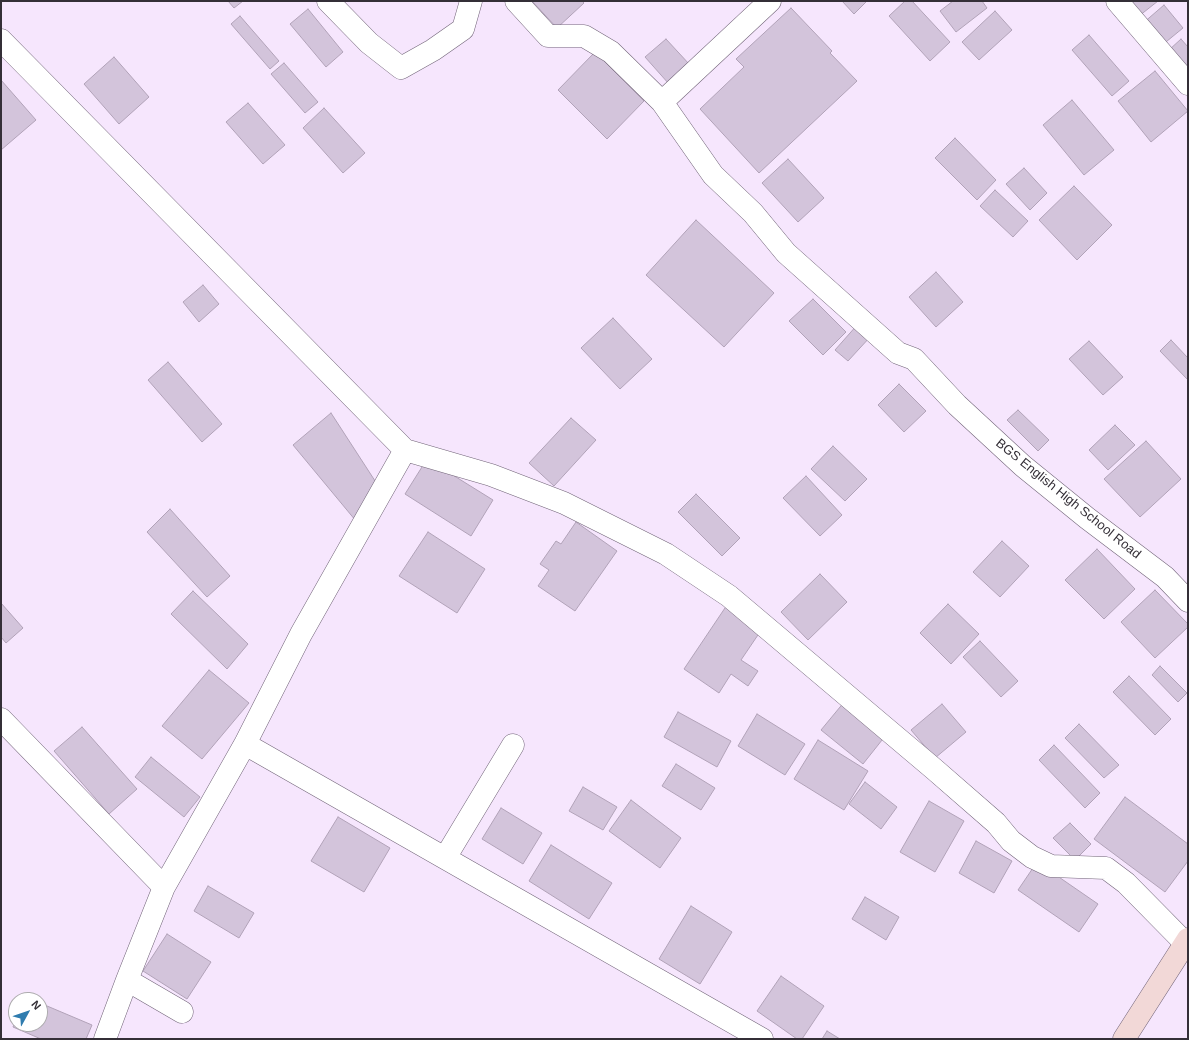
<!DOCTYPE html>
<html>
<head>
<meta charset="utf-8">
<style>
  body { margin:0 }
  #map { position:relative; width:1189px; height:1040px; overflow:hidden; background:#f6e6fd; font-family:Helvetica,sans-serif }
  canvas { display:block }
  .frame { position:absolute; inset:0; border:2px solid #342f37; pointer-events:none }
  .north { position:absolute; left:8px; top:992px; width:40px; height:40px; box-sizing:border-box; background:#fff; border:1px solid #aeacaf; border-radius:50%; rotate:50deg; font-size:11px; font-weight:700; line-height:16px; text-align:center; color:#342f37 }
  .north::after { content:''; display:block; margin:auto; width:14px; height:18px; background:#2f7caf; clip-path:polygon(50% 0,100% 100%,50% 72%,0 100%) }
</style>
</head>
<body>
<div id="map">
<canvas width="1189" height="1040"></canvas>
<div class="frame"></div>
<div class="north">N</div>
</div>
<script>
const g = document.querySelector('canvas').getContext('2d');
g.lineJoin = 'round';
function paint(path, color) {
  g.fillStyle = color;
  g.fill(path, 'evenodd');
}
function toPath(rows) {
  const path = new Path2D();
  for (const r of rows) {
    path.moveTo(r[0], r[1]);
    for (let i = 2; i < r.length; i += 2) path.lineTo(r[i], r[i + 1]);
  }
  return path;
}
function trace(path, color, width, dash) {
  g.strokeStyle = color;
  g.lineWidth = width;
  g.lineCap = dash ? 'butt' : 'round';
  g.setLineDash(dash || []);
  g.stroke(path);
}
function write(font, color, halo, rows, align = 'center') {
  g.font = font + ' Helvetica,sans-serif';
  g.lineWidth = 4;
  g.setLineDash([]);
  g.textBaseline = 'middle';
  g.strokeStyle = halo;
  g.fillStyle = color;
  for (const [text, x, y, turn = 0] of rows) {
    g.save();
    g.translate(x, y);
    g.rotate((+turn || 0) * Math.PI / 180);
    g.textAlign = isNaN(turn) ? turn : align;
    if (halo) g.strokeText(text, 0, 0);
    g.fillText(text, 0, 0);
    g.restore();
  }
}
const building = toPath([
  [228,1,243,1,234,8,228,1],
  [532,1,582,1,584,3,557,28,532,1],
  [842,1,867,1,854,14,842,1],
  [905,1,912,1,950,42,930,61,889,16,905,1],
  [953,1,982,1,987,8,956,32,940,11,953,1],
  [1127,1,1158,1,1139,16,1127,1],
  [1164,5,1183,28,1161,46,1142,24,1164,5],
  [791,8,832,51,830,53,857,81,759,173,700,109,744,67,736,59,791,8],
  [308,9,343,52,326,67,290,24,308,9],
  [995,11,1012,30,979,60,962,42,995,11],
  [240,16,279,61,270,69,231,24,240,16],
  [1089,35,1129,81,1112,96,1072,50,1089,35],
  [666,39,690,65,669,84,645,57,666,39],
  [1181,39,1188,47,1188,66,1185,69,1169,50,1181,39],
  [595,52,644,101,607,139,558,90,595,52],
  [114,57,149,97,119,124,84,84,114,57],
  [284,63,318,102,305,113,271,74,284,63],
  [1155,71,1188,111,1151,142,1118,101,1155,71],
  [1,80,36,120,1,150,1,80],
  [1072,100,1114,150,1084,175,1043,125,1072,100],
  [248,103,285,145,263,164,226,122,248,103],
  [324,108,365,153,343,173,303,128,324,108],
  [955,138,996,180,977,200,935,158,955,138],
  [788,159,824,198,798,222,762,183,788,159],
  [1024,168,1047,193,1030,210,1006,184,1024,168],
  [1074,186,1112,225,1077,260,1039,220,1074,186],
  [995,190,1028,221,1013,237,980,206,995,190],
  [696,220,774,293,724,347,646,275,696,220],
  [936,272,963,302,936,327,909,297,936,272],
  [203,285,219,304,199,322,183,302,203,285],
  [813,299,846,332,823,355,789,321,813,299],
  [613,318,652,359,620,389,581,348,613,318],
  [858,324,871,336,848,361,835,350,858,324],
  [1171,340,1188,358,1188,380,1160,351,1171,340],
  [1089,341,1123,377,1103,395,1069,359,1089,341],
  [168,362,222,424,202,442,148,380,168,362],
  [899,384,926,411,904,432,878,405,899,384],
  [1018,410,1049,440,1038,451,1007,420,1018,410],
  [331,413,379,487,356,521,293,445,331,413],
  [571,418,596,440,554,486,529,463,571,418],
  [1115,425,1135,445,1108,470,1089,450,1115,425],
  [1146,441,1181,479,1140,517,1104,479,1146,441],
  [833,446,867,479,845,501,811,469,833,446],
  [427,459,493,500,471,536,405,494,427,459],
  [806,476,842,515,820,536,783,498,806,476],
  [696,494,740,538,722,556,678,512,696,494],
  [170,509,230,576,207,597,147,532,170,509],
  [576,522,617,551,575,611,538,586,549,570,540,564,556,541,561,544,576,522],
  [428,532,485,569,457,613,399,576,428,532],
  [1002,541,1029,566,1000,597,973,572,1002,541],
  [1097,549,1135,589,1104,619,1065,580,1097,549],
  [820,574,847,602,808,640,781,612,820,574],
  [1155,590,1188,624,1188,627,1155,658,1121,622,1155,590],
  [193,591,248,644,227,669,171,614,193,591],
  [1,603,23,628,6,643,1,637,1,603],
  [948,604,979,634,951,664,920,633,948,604],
  [727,605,762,629,741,660,758,671,748,686,731,674,719,693,684,669,727,605],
  [980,641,1018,681,1001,697,963,657,980,641],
  [1160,666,1187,693,1178,702,1152,675,1160,666],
  [209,670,249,703,202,759,162,726,209,670],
  [1129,676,1171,719,1155,735,1113,692,1129,676],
  [845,701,886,735,863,764,821,730,845,701],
  [942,704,966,732,935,758,911,730,942,704],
  [678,712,731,741,717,767,664,737,678,712],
  [757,714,805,744,785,775,738,746,757,714],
  [1079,724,1119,765,1104,778,1065,738,1079,724],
  [82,727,137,789,109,814,54,751,82,727],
  [818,740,868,771,844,810,794,779,818,740],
  [1054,745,1100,793,1085,808,1039,760,1054,745],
  [151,757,200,797,184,817,135,777,151,757],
  [676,764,715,788,701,810,662,786,676,764],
  [865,782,897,807,881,829,849,804,865,782],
  [583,787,617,807,603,830,569,811,583,787],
  [1125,797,1188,844,1188,861,1165,892,1094,839,1125,797],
  [631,800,681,838,660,868,609,831,631,800],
  [929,801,964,821,935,872,900,852,929,801],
  [501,808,542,833,523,864,482,839,501,808],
  [338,817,390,848,364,892,311,861,338,817],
  [1070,823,1091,844,1075,860,1053,838,1070,823],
  [976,841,1012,861,994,893,959,873,976,841],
  [551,845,612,883,589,919,529,881,551,845],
  [1037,862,1098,904,1079,932,1018,890,1037,862],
  [208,886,254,913,239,938,194,911,208,886],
  [865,897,899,917,886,940,852,919,865,897],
  [691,906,732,932,700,984,659,959,691,906],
  [167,934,211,962,187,999,143,971,167,934],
  [781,976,824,1006,802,1039,797,1039,757,1011,781,976],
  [40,1003,92,1025,86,1039,41,1039,13,1027,16,1019,16,1024,40,1024,40,1003],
  [827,1031,840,1039,822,1039,827,1031]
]);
paint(building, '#d3c4db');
trace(building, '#b1a2b8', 1);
const street = toPath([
  [328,1,369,43,401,68,433,50,463,29,471,1],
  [516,1,548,36,584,36,611,52,662,102,713,175,753,213,786,253,898,353,914,359,957,405,1023,466,1087,518,1165,577,1188,601],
  [1117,1,1188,84],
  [1,40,405,450,301,634,245,744],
  [662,102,770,1],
  [405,450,491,475,564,503,666,554,729,596,934,769,996,823,1011,841,1032,857,1051,866,1106,868,1126,883,1188,946],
  [1,719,164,887,245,744,762,1039],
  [445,858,513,745],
  [127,980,182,1012],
  [105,1039,127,980,164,887]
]);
const secondary = toPath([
  [1124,1039,1188,939]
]);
trace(street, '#716478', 23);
trace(secondary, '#716478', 23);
trace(street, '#fff', 22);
trace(secondary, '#f2d8d7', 22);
write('13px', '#342f37', '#fff', [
  ["BGS English High School Road",1068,499,39]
]);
</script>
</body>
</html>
